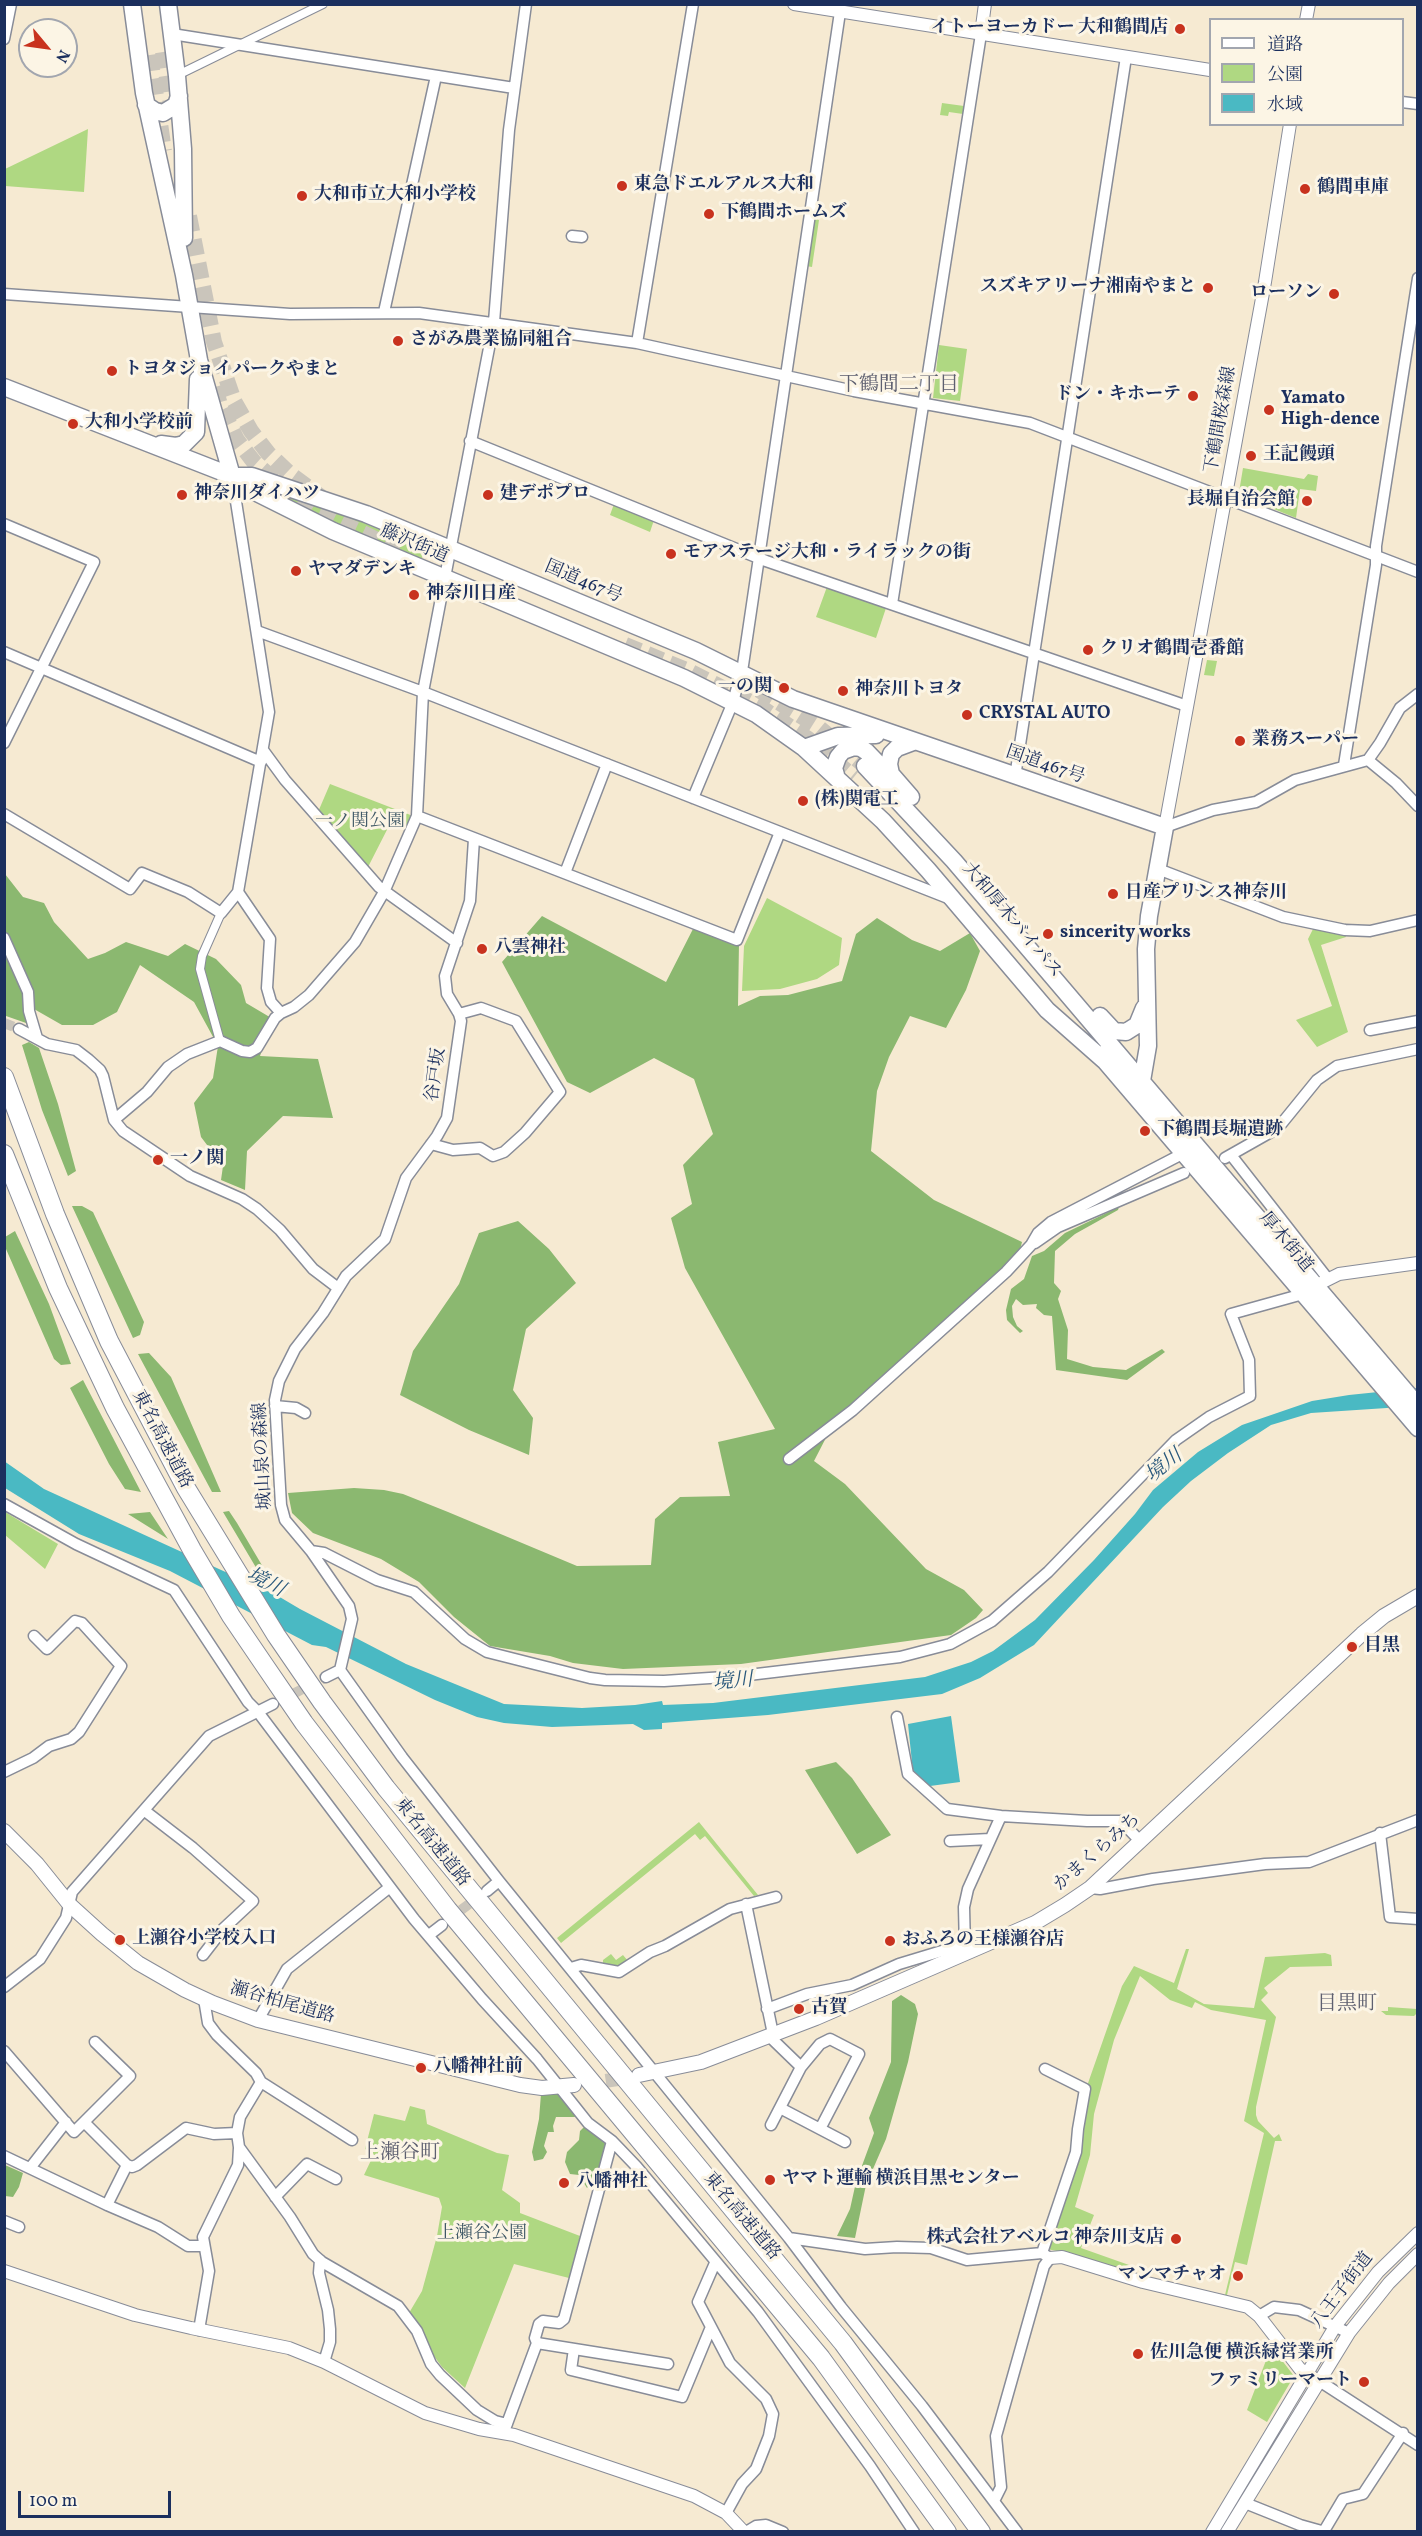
<!DOCTYPE html>
<html>
<head>
<meta charset="utf-8">
<style>
  body { margin:0 }
  #map { position:relative; width:1422px; height:2536px; overflow:hidden; background:#f6ead2; font-family:Vollkorn,"Noto Serif JP",serif }
  canvas { display:block }
  .frame { position:absolute; inset:0; border:6px solid #1b2f5e; pointer-events:none }
  .legend { position:absolute; left:1209px; top:18px; width:195px; height:108px; box-sizing:border-box; background:#fcf5e5; border:2px solid #a2a6af; margin:0; padding:8px 10px; list-style:none; font-size:18px; color:#1b2f5e }
  .legend li { display:flex; align-items:center; gap:12px; height:30px }
  .legend b { width:30px; border:2px solid #a2a6af }
  .north { position:absolute; left:18px; top:18px; width:60px; height:60px; box-sizing:border-box; background:#fcf5e5; border:2px solid #a2a6af; border-radius:50%; rotate:119deg; font-size:16px; font-weight:700; line-height:24px; text-align:center; color:#1b2f5e }
  .north::after { content:''; display:block; margin:auto; width:21px; height:27px; background:#c8321e; clip-path:polygon(50% 0,100% 100%,50% 72%,0 100%) }
  .scale { position:absolute; left:18px; top:2491px; width:153px; height:27px; box-sizing:border-box; border:3px solid #1b2f5e; border-top:0; padding-left:8px; font-size:18px; line-height:21px; white-space:nowrap; color:#1b2f5e; -webkit-text-stroke:4px #fcf5e5; paint-order:stroke }
</style>
</head>
<body>
<div id="map">
<canvas width="1422" height="2536"></canvas>
<div class="frame"></div>
<ul class="legend">
<li><b style="height:8px;background:#fff"></b>道路</li>
<li><b style="height:16px;background:#afd882"></b>公園</li>
<li><b style="height:16px;background:#4ab9c3"></b>水域</li>
</ul>
<div class="north">N</div>
<div class="scale">100 m</div>
</div>
<script>
const g = document.querySelector('canvas').getContext('2d');
g.lineJoin = 'round';
function paint(path, color) {
  g.fillStyle = color;
  g.fill(path, 'evenodd');
}
function toPath(rows) {
  const path = new Path2D();
  for (const r of rows) {
    path.moveTo(r[0], r[1]);
    for (let i = 2; i < r.length; i += 2) path.lineTo(r[i], r[i + 1]);
  }
  return path;
}
function trace(path, color, width, dash) {
  g.strokeStyle = color;
  g.lineWidth = width;
  g.lineCap = dash ? 'butt' : 'round';
  g.setLineDash(dash || []);
  g.stroke(path);
}
function write(font, color, halo, rows, align = 'center') {
  g.font = font + ' Vollkorn,"Noto Serif JP",serif';
  g.lineWidth = 6;
  g.setLineDash([]);
  g.textBaseline = 'middle';
  g.strokeStyle = halo;
  g.fillStyle = color;
  for (const [text, x, y, turn = 0] of rows) {
    g.save();
    g.translate(x, y);
    g.rotate((+turn || 0) * Math.PI / 180);
    g.textAlign = isNaN(turn) ? turn : align;
    if (halo) g.strokeText(text, 0, 0);
    g.fillText(text, 0, 0);
    g.restore();
  }
}
paint(toPath([
  [942,103,964,106,963,114,949,112,948,116,940,115],
  [88,129,84,192,5,186,5,169],
  [813,219,819,220,812,267,806,266],
  [939,345,967,349,960,401,933,398],
  [1243,468,1304,479,1308,474,1318,476,1316,491,1300,489,1296,518,1244,497,1239,492],
  [248,479,334,508,426,548,419,566],
  [614,504,654,520,650,532,610,515],
  [828,584,887,605,876,638,816,617],
  [1207,660,1217,661,1214,676,1204,675],
  [330,784,413,816,409,827,392,820,367,869,318,812],
  [767,898,842,938,839,965,817,979,780,989,742,991,744,946],
  [1313,929,1344,933,1346,937,1321,945,1348,1032,1317,1047,1296,1020,1332,1006,1308,939],
  [5,1512,58,1544,45,1569,5,1535],
  [699,1822,758,1895,754,1896,705,1836,700,1840,695,1834,561,1943,557,1938],
  [1186,1949,1189,1949,1177,1989,1204,2004,1254,2008,1265,1957,1325,1953,1331,1955,1332,1966,1290,1967,1264,1988,1268,1993,1261,2000,1276,2017,1256,2107,1256,2115,1258,2121,1274,2138,1279,2134,1282,2141,1275,2141,1247,2265,1235,2262,1227,2295,1225,2295,1264,2133,1244,2121,1266,2020,1211,2010,1195,2002,1192,2008,1170,2000,1140,1976,1114,2040,1094,2114,1090,2155,1075,2207,1094,2215,1081,2248,1129,2265,1126,2273,1067,2253,1047,2249,1082,2128,1091,2088,1087,2086,1122,1986,1134,1966,1174,1983],
  [611,1954,616,1960,623,1955,628,1961,617,1968,603,1964,603,1960],
  [1388,2007,1417,2009,1417,2013,1414,2016,1386,2015,1381,2011,1388,2011],
  [410,2106,425,2110,427,2124,497,2153,509,2155,502,2190,520,2203,520,2213,580,2236,569,2278,514,2264,465,2388,442,2367,431,2352,409,2313,422,2291,437,2236,442,2207,439,2198,364,2175,374,2154,365,2149,374,2114,405,2121],
  [1270,2350,1274,2350,1294,2376,1267,2422,1247,2410]
]), '#afd882');
paint(toPath([
  [5,874,23,897,44,903,54,922,88,959,105,953,126,942,168,956,185,944,216,959,241,985,246,1003,273,1019,260,1056,318,1059,333,1118,283,1116,247,1151,245,1190,221,1180,223,1166,201,1137,194,1103,213,1078,218,1046,194,1002,140,965,117,1012,93,1025,62,1025,34,1009,29,1011,26,1023,6,1016],
  [542,916,666,982,694,927,739,942,738,1006,760,996,788,995,842,981,856,934,877,918,912,940,940,951,970,933,980,951,966,990,946,1028,910,1016,889,1057,877,1091,871,1151,934,1200,1022,1242,1017,1262,830,1430,814,1461,845,1484,926,1569,964,1590,983,1610,976,1618,951,1635,741,1664,623,1669,573,1663,550,1656,490,1646,454,1617,419,1582,381,1559,313,1533,292,1513,288,1493,354,1488,384,1490,403,1494,448,1512,577,1566,651,1565,655,1519,680,1497,730,1496,718,1442,775,1429,685,1268,671,1218,692,1204,683,1165,713,1134,694,1079,654,1058,590,1093,567,1082,502,962],
  [29,1042,39,1048,58,1104,76,1171,68,1176,42,1110,22,1045],
  [72,1206,82,1206,93,1212,144,1322,140,1335,133,1338],
  [1119,1207,1118,1210,1075,1234,1055,1251,1054,1283,1061,1291,1058,1299,1068,1330,1067,1359,1093,1367,1126,1370,1162,1349,1165,1352,1127,1380,1056,1370,1052,1316,1044,1315,1036,1308,1037,1304,1023,1305,1016,1299,1012,1306,1013,1317,1017,1326,1023,1331,1020,1333,1007,1320,1006,1310,1011,1289,1024,1279,1032,1256,1044,1251,1065,1233],
  [518,1221,549,1249,576,1283,526,1329,513,1390,533,1418,529,1455,469,1430,400,1395,413,1351,459,1284,479,1233],
  [15,1231,49,1304,71,1364,61,1365,54,1359,6,1249,5,1237],
  [149,1353,171,1377,221,1492,212,1492,138,1354],
  [83,1380,141,1492,125,1489,109,1464,70,1388],
  [229,1511,237,1523,273,1584,264,1581,223,1512],
  [150,1512,168,1539,128,1514],
  [836,1762,852,1778,891,1835,857,1854,805,1770],
  [901,1995,915,2004,918,2014,908,2062,886,2139,866,2185,855,2238,837,2236,850,2209,856,2182,874,2133,869,2118,891,2062,892,2001],
  [556,2092,570,2095,575,2117,556,2117,553,2126,554,2132,548,2132,544,2146,547,2152,543,2159,534,2161,532,2152,539,2119,541,2094],
  [591,2120,608,2144,598,2175,587,2188,579,2175,570,2174,565,2162,567,2152,579,2140,580,2131],
  [5,2165,23,2173,19,2187,13,2197,5,2196]
]), '#8bb870');
paint(toPath([
  [1417,1388,1417,1406,1311,1413,1271,1425,1228,1453,1191,1481,1163,1507,1034,1645,980,1678,942,1694,768,1715,662,1723,662,1729,644,1730,633,1724,552,1727,504,1723,477,1717,435,1700,326,1647,312,1645,170,1571,79,1534,5,1488,4,1461,44,1489,278,1596,300,1609,406,1664,504,1704,582,1708,635,1705,662,1701,663,1705,713,1703,925,1677,971,1662,993,1651,1035,1620,1094,1560,1135,1514,1153,1490,1198,1452,1242,1425,1312,1401,1349,1395],
  [951,1716,960,1782,930,1786,913,1772,908,1724]
]), '#4ab9c3');
trace(toPath([
  [4,1023,19,1029],
  [281,1700,326,1677],
  [449,1919,480,1896]
]), '#cac5bb', 10, [10, 5]);
trace(toPath([
  [585,2084,631,2077]
]), '#cac5bb', 14, [14, 7]);
trace(toPath([
  [163,52,173,119],
  [150,55,164,151],
  [189,216,214,342,234,401,251,431,268,453,290,474,321,497],
  [215,387,220,405,237,440,254,462,279,484,317,511,402,552],
  [625,645,689,671,762,708,808,739,854,777],
  [759,690,817,726,865,766]
]), '#cac5bb', 16, [16, 8]);
const pedestrian = toPath([
  [184,72,323,4],
  [220,1041,200,969,202,956,221,913]
]);
const minor = toPath([
  [172,34,514,88],
  [4,39,11,4],
  [1402,102,1418,104],
  [572,236,582,237],
  [4,294,290,314,419,313,637,343,854,391,1030,423,1418,572],
  [384,312,436,76],
  [637,343,693,4],
  [470,441,766,561,1187,706],
  [4,524,94,562,4,743],
  [892,604,981,34],
  [257,631,423,692,948,898],
  [4,652,261,762],
  [263,750,285,780,379,887,457,943],
  [1368,760,1396,783,1418,806],
  [1344,765,1376,565,1376,546,1418,278],
  [1015,777,1126,57],
  [693,798,733,702,743,665,840,12],
  [4,814,130,889,142,873,188,892,221,913,238,892,269,712,232,476],
  [417,816,737,940,780,832],
  [1165,827,1213,810,1256,802,1295,780,1368,760,1380,743,1400,708,1418,694],
  [1158,869,1283,917,1345,930,1370,931,1418,920],
  [565,873,607,764],
  [238,892,270,939,267,988,271,1002,281,1013,294,1007,309,995,355,942,384,892,417,816,423,692,494,322,509,130,526,4],
  [4,938,28,992,29,1011,37,1038],
  [19,1029,47,1044,76,1050,89,1060,100,1070,103,1076,114,1120,123,1131,190,1176,242,1199,257,1209,280,1230,313,1269,338,1288],
  [1370,1030,1418,1021],
  [114,1120,147,1092,168,1067,187,1054,220,1041,242,1051,250,1052,257,1048,275,1018,281,1013],
  [431,1144,453,1150,480,1148,493,1156,504,1152,525,1133,560,1092,516,1021,481,1008,459,1014],
  [1231,1155,1328,1279],
  [1225,1158,1278,1128,1317,1080,1337,1066,1418,1049],
  [1035,1243,1058,1227,1184,1173],
  [275,1406,296,1408,305,1413],
  [789,1459,853,1410,1006,1272,1031,1245,1038,1233,1051,1222,1184,1153],
  [4,1504,76,1544,174,1590,248,1702,258,1712,414,1919,482,1999,537,2059,588,2123,612,2141,636,2166,758,2312,870,2466,914,2532],
  [311,1551,324,1553,377,1580,414,1592,465,1639,487,1652,590,1678,605,1680,664,1681,740,1676,900,1657,950,1644,992,1621,1048,1572,1176,1440,1209,1417,1250,1396,1249,1360,1231,1314,1303,1294],
  [340,1670,402,1757,499,1881,789,2238,841,2307,922,2406,1017,2532],
  [340,1670,352,1619,349,1606,311,1551,285,1520,281,1505,275,1400,279,1381,295,1349,323,1313,346,1276,385,1239,406,1178,437,1136,447,1118,461,1021,459,1014,447,994,445,976,470,901,474,839],
  [326,1677,340,1670],
  [897,1717,908,1774,947,1809,1001,1816,1087,1821,1121,1821,1140,1841],
  [4,1772,33,1758,49,1746,71,1739,79,1732,121,1666,82,1623,75,1621,47,1649,34,1636],
  [145,1811,193,1848,253,1901,223,1929,203,1955],
  [1380,1833,1390,1917,1418,1919],
  [950,1841,990,1839],
  [1090,1888,1100,1889,1153,1879,1265,1864,1309,1862,1418,1820],
  [487,1891,499,1881],
  [746,1904,773,2034],
  [429,1935,442,1925],
  [965,1949,964,1907,968,1889,1001,1816],
  [571,1968,581,1965,619,1972,650,1952,665,1946,730,1909,776,1897],
  [4,1987,40,1959,66,1918,72,1892,209,1736,273,1704],
  [204,1999,208,2023,217,2035,256,2073,261,2082,352,2140],
  [767,2009,807,1994,852,1985,899,1964,965,1944],
  [258,2020,287,1969,390,1887],
  [769,2036,801,2067],
  [4,2051,74,2132,130,2076,95,2042],
  [261,2082,240,2117,237,2133,239,2147,290,2217,313,2254,322,2262,398,2306,417,2331,431,2364,440,2375,477,2410,495,2421,507,2424],
  [780,2108,845,2142],
  [771,2125,801,2067,820,2044,830,2039,859,2054,820,2129],
  [4,2156,107,2205,127,2165,85,2123],
  [127,2165,132,2167,137,2165,186,2128,214,2134,237,2133],
  [30,2168,66,2122],
  [275,2197,307,2164,336,2179],
  [107,2205,158,2227,188,2246,203,2246],
  [4,2221,19,2227],
  [789,2238,865,2249,897,2247,931,2248,967,2260,1042,2253,1050,2258,1044,2266,996,2436,1001,2487,994,2501],
  [1042,2253,1076,2152,1078,2129,1085,2089,1045,2069],
  [320,2260,319,2273,328,2310,330,2329,330,2342,324,2362],
  [715,2263,698,2302,730,2363,766,2399,773,2414,769,2436,756,2469,742,2484,726,2513],
  [1259,2316,1274,2307,1299,2310,1349,2333],
  [199,2330,209,2271,203,2237,238,2165,239,2148],
  [537,2343,535,2338,539,2324,543,2321,559,2323,564,2319,612,2141],
  [574,2349,571,2370,682,2397,711,2327],
  [1307,2373,1418,2445],
  [505,2429,537,2343,668,2364],
  [1245,2503,1300,2525,1325,2532],
  [1324,2531,1343,2499,1363,2494,1403,2433],
  [746,2532,756,2526,766,2525,783,2532]
]);
const tertiary = toPath([
  [794,4,1210,70],
  [1306,20,1309,4],
  [981,34,985,4],
  [1165,827,1265,282,1290,124],
  [1309,1289,1339,1274,1418,1263],
  [1050,2258,1062,2257,1143,2282,1248,2307,1259,2316,1300,2369,1307,2373],
  [4,2271,135,2315,191,2328,289,2348,324,2362,425,2413,479,2429,514,2435,694,2496,726,2513,744,2532],
  [1212,2532,1336,2325,1378,2272,1418,2233],
  [1227,2532,1349,2333,1389,2283,1418,2254]
]);
const secondary = toPath([
  [4,1831,37,1864,70,1905,102,1934,138,1963,185,1990,213,2003,258,2020,520,2085,542,2088,574,2085],
  [639,2075,701,2062,816,2018,1035,1923,1065,1905,1090,1888,1362,1634,1384,1616,1418,1596]
]);
const trunk = toPath([
  [132,4,144,93,184,275,199,360,232,476],
  [168,4,177,76,183,149,184,238],
  [146,105,155,111,163,113,176,105,179,96],
  [4,387,232,476,247,488,333,531,684,678,756,714,804,748,883,821,928,870,1047,1010,1106,1062],
  [161,444,176,446,184,444,196,432,198,379],
  [232,476,252,476,366,514,696,651,793,699,1165,827,1149,916,1146,949,1148,1046,1142,1081,1134,1094],
  [804,748,838,736,876,735],
  [865,766,954,861,1418,1406],
  [836,775,834,768,838,757,843,751,854,747,861,748,867,752,892,778],
  [911,797,891,774,889,764,891,754,897,748,913,742],
  [1100,1016,1114,1031,1126,1032,1137,1025,1144,1008],
  [1099,1054,1418,1428]
]);
const motorway = toPath([
  [4,1077,55,1214,109,1341,186,1488,276,1635,322,1702,386,1788,843,2343,981,2532],
  [4,1154,58,1288,115,1408,192,1550,231,1616,265,1666,304,1723,448,1910,821,2358,947,2532]
]);
trace(pedestrian, '#888c98', 10);
trace(minor, '#888c98', 13);
trace(tertiary, '#888c98', 14);
trace(secondary, '#888c98', 16);
trace(trunk, '#888c98', 19);
trace(motorway, '#888c98', 20);
trace(pedestrian, '#fff', 8);
trace(minor, '#fff', 10);
trace(tertiary, '#fff', 12);
trace(secondary, '#fff', 14);
trace(trunk, '#fff', 16);
trace(motorway, '#fff', 18);
for (const [x, y, r, color] of [
  [1180,29,6,"#c8321e"],
  [622,186,6,"#c8321e"],
  [1305,189,6,"#c8321e"],
  [302,196,6,"#c8321e"],
  [709,214,6,"#c8321e"],
  [1208,288,6,"#c8321e"],
  [1334,294,6,"#c8321e"],
  [398,341,6,"#c8321e"],
  [112,371,6,"#c8321e"],
  [1193,396,6,"#c8321e"],
  [1269,410,6,"#c8321e"],
  [73,424,6,"#c8321e"],
  [1251,456,6,"#c8321e"],
  [182,495,6,"#c8321e"],
  [488,495,6,"#c8321e"],
  [1307,501,6,"#c8321e"],
  [671,554,6,"#c8321e"],
  [296,571,6,"#c8321e"],
  [414,595,6,"#c8321e"],
  [1088,650,6,"#c8321e"],
  [784,688,6,"#c8321e"],
  [843,691,6,"#c8321e"],
  [967,715,6,"#c8321e"],
  [1240,741,6,"#c8321e"],
  [803,801,6,"#c8321e"],
  [1113,894,6,"#c8321e"],
  [1048,934,6,"#c8321e"],
  [482,949,6,"#c8321e"],
  [1145,1131,6,"#c8321e"],
  [158,1160,6,"#c8321e"],
  [1352,1647,6,"#c8321e"],
  [120,1940,6,"#c8321e"],
  [890,1941,6,"#c8321e"],
  [799,2009,6,"#c8321e"],
  [421,2068,6,"#c8321e"],
  [770,2180,6,"#c8321e"],
  [564,2183,6,"#c8321e"],
  [1176,2239,6,"#c8321e"],
  [1238,2276,6,"#c8321e"],
  [1138,2354,6,"#c8321e"],
  [1364,2382,6,"#c8321e"]
]) {
  const dot = new Path2D();
  dot.arc(x, y, r, 0, 2 * Math.PI);
  g.fillStyle = color;
  g.fill(dot);
  trace(dot, '#fcf5e5', 2);
}
write('bold 18px', '#1b2f5e', '#fcf5e5', [
  ["イトーヨーカドー 大和鶴間店",1168,29,"right"],
  ["東急ドエルアルス大和",634,186],
  ["鶴間車庫",1317,189],
  ["大和市立大和小学校",314,196],
  ["下鶴間ホームズ",721,214],
  ["スズキアリーナ湘南やまと",1196,288,"right"],
  ["ローソン",1322,294,"right"],
  ["さがみ農業協同組合",410,341],
  ["トヨタジョイパークやまと",124,371],
  ["ドン・キホーテ",1181,396,"right"],
  ["Yamato",1281,400],
  ["High-dence",1281,421],
  ["大和小学校前",85,424],
  ["王記饅頭",1263,456],
  ["神奈川ダイハツ",194,495],
  ["建デポプロ",500,495],
  ["長堀自治会館",1295,501,"right"],
  ["モアステージ大和・ライラックの街",683,554],
  ["ヤマダデンキ",308,571],
  ["神奈川日産",426,595],
  ["クリオ鶴間壱番館",1100,650],
  ["一の関",772,688,"right"],
  ["神奈川トヨタ",855,691],
  ["CRYSTAL AUTO",979,715],
  ["業務スーパー",1252,741],
  ["(株)関電工",815,801],
  ["日産プリンス神奈川",1125,894],
  ["sincerity works",1060,934],
  ["八雲神社",494,949],
  ["下鶴間長堀遺跡",1157,1131],
  ["一ノ関",170,1160],
  ["目黒",1364,1647],
  ["上瀬谷小学校入口",132,1940],
  ["おふろの王様瀬谷店",902,1941],
  ["古賀",811,2009],
  ["八幡神社前",433,2068],
  ["ヤマト運輸 横浜目黒センター",782,2180],
  ["八幡神社",576,2183],
  ["株式会社アベルコ 神奈川支店",1164,2239,"right"],
  ["マンマチャオ",1226,2276,"right"],
  ["佐川急便 横浜緑営業所",1150,2354],
  ["ファミリーマート",1352,2382,"right"]
], 'left');
write('18px', '#1b2f5e', '#fcf5e5', [
  ["下鶴間桜森線",1222,420,-80],
  ["藤沢街道",414,545,23],
  ["国道467号",583,583,23],
  ["国道467号",1045,766,19],
  ["大和厚木バイパス",1011,921,50],
  ["谷戸坂",437,1075,-82],
  ["厚木街道",1285,1243,50],
  ["東名高速道路",161,1440,62],
  ["城山泉の森線",264,1456,-93],
  ["東名高速道路",431,1843,51],
  ["かまくらみち",1098,1853,-41],
  ["瀬谷柏尾道路",282,2004,16],
  ["東名高速道路",741,2217,50],
  ["八王子街道",1343,2291,-53]
]);
write('18px', '#405967', '#fcf5e5', [
  ["一ノ関公園",360,823],
  ["上瀬谷公園",482,2235]
]);
write('20px', '#5e6070', '#fcf5e5', [
  ["下鶴間二丁目",899,386],
  ["目黒町",1347,2005],
  ["上瀬谷町",400,2154]
]);
write('italic 20px', '#29587c', '#fcf5e5', [
  ["境川",1165,1467,-38],
  ["境川",265,1584,27],
  ["境川",733,1683,-5]
]);
</script>
</body>
</html>
